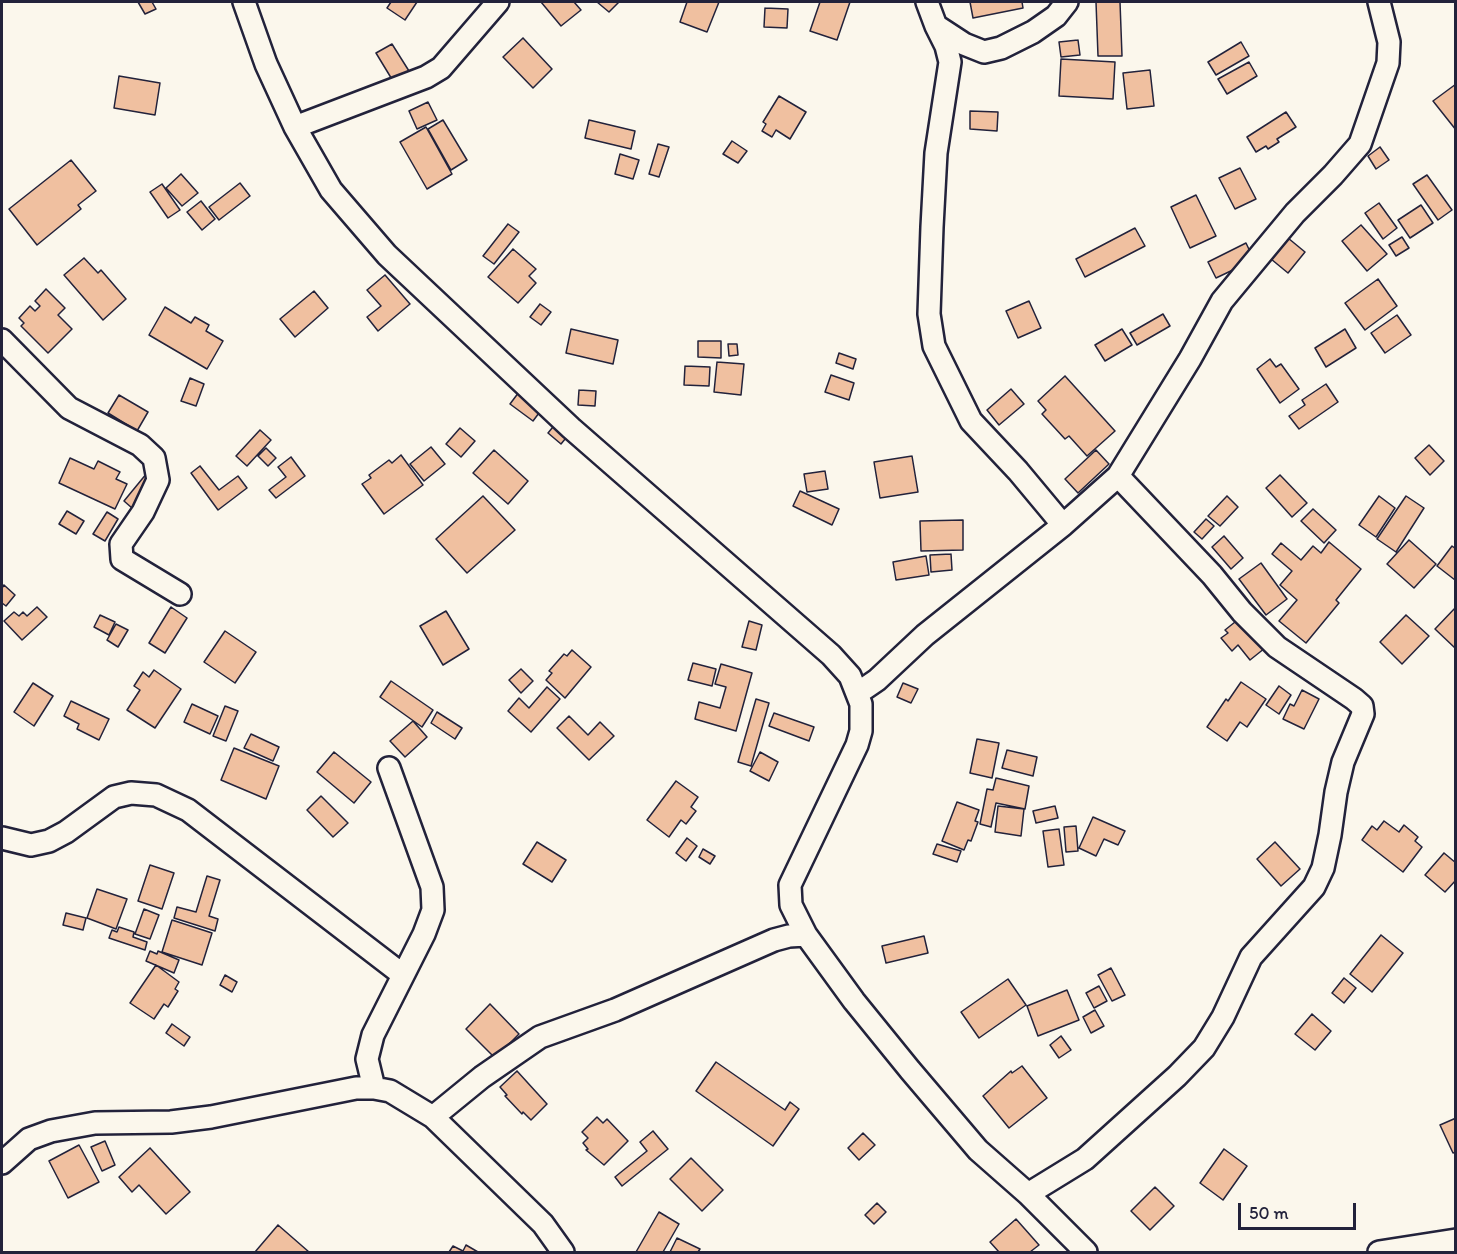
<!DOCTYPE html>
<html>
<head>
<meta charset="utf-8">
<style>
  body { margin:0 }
  #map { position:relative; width:1457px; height:1254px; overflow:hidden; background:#fbf7ec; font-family:Itim,sans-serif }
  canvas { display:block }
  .frame { position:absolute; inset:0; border:3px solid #22223b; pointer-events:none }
  .scale { position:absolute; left:1238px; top:1203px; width:118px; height:27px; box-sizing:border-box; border:3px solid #22223b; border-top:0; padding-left:8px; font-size:18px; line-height:21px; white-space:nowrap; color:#22223b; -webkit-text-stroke:4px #fbf7ec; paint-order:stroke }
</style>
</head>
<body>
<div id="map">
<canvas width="1457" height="1254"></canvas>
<div class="frame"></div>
<div class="scale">50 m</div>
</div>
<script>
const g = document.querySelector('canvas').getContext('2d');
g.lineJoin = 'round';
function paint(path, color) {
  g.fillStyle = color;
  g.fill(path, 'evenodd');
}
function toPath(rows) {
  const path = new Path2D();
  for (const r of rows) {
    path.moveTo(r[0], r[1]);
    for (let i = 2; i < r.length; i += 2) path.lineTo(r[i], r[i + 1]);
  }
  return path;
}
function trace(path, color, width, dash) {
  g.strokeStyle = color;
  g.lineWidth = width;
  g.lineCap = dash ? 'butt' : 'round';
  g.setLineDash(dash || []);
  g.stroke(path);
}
const building = toPath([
  [138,2,152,2,156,9,145,14,138,2],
  [391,2,417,2,405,20,387,8,391,2],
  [541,2,574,2,581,10,561,26,541,2],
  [597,2,619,2,609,12,597,2],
  [687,2,719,2,707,32,680,22,687,2],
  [820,2,850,2,837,40,810,31,820,2],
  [970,2,1022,2,1023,8,973,18,970,2],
  [1096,2,1120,2,1122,56,1098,56,1096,2],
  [765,8,788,9,787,28,764,27,765,8],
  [523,38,552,69,533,88,503,57,523,38],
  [1078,40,1080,55,1061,57,1059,42,1078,40],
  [1241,42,1249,56,1216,75,1208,62,1241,42],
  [392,44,409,71,393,81,376,53,392,44],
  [1061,59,1115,62,1113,99,1059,96,1061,59],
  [1249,62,1257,76,1227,94,1218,79,1249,62],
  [1150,70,1154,106,1127,109,1123,73,1150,70],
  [119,76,160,83,155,115,114,108,119,76],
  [1456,84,1456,130,1433,101,1456,84],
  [779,96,806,112,790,139,776,130,772,137,762,131,766,124,763,122,779,96],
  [428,102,437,120,417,129,409,111,428,102],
  [970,111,998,112,997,131,970,129,970,111],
  [1286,112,1296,127,1277,139,1279,142,1268,149,1266,146,1256,152,1247,137,1286,112],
  [443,120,467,160,451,170,428,129,443,120],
  [589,120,635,131,631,149,585,138,589,120],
  [426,127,452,174,427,189,400,142,426,127],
  [732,141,747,151,738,163,723,154,732,141],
  [658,144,669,147,659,177,649,174,658,144],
  [1380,147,1389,160,1376,169,1368,156,1380,147],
  [620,154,639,160,633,179,615,174,620,154],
  [71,160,96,191,78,205,81,209,37,245,9,209,71,160],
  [1240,168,1256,199,1235,209,1219,178,1240,168],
  [181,174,198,193,182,206,166,188,181,174],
  [1427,175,1452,210,1438,220,1413,184,1427,175],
  [240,183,250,196,219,220,209,207,240,183],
  [162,184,180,210,168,218,150,192,162,184],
  [1196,195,1216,236,1190,248,1171,207,1196,195],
  [201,201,215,219,202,230,187,212,201,201],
  [1379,203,1397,228,1383,239,1365,213,1379,203],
  [1421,205,1433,223,1410,238,1398,220,1421,205],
  [508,224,519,232,494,264,483,256,508,224],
  [1361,225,1387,254,1367,271,1342,241,1361,225],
  [1135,228,1145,246,1085,277,1076,259,1135,228],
  [1402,237,1409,248,1396,256,1389,245,1402,237],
  [1288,238,1305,252,1288,273,1271,259,1288,238],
  [1246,243,1254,260,1216,278,1208,262,1246,243],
  [513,249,536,269,529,276,536,283,518,303,488,277,513,249],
  [84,258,98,273,101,270,126,299,103,320,64,275,84,258],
  [385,275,410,304,378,331,367,317,381,306,367,290,385,275],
  [1378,279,1397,306,1365,330,1345,303,1378,279],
  [46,289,65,308,58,315,72,329,48,353,21,326,24,323,19,318,30,306,35,311,40,306,35,301,46,289],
  [314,291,328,308,295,337,280,319,314,291],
  [1029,301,1041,328,1018,338,1006,311,1029,301],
  [540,304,551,312,541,325,530,317,540,304],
  [165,307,191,323,195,317,209,325,206,331,223,341,207,369,149,335,165,307],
  [1163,314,1170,326,1137,345,1130,333,1163,314],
  [1397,315,1411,335,1385,353,1371,333,1397,315],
  [571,329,618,340,613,364,566,353,571,329],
  [1122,329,1132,345,1105,361,1095,345,1122,329],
  [1345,329,1356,348,1326,367,1315,348,1345,329],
  [698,341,721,341,721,358,698,357,698,341],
  [728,344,737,344,738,355,729,356,728,344],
  [839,353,856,359,853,369,836,363,839,353],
  [1270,359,1276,367,1281,364,1299,389,1280,403,1257,369,1270,359],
  [717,362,744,364,741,395,714,392,717,362],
  [685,366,710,367,709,386,684,385,685,366],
  [831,375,854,383,849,400,825,392,831,375],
  [1065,376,1115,431,1087,456,1069,436,1065,439,1042,414,1046,410,1038,401,1065,376],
  [190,378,204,384,196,406,181,401,190,378],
  [1326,384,1338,402,1299,429,1289,416,1305,405,1302,400,1326,384],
  [1011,389,1024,404,999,425,987,410,1011,389],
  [579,390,596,391,595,406,578,405,579,390],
  [519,392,542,409,533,421,510,404,519,392],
  [119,395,148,412,137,431,108,413,119,395],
  [557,422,570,433,561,444,548,433,557,422],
  [460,428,475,441,461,457,446,444,460,428],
  [260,430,271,440,247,466,236,456,260,430],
  [1429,445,1444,461,1430,475,1415,458,1429,445],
  [431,447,445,464,424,481,410,464,431,447],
  [266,448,276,458,268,466,258,456,266,448],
  [494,450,528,481,508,504,473,473,494,450],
  [1096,450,1109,464,1078,493,1065,479,1096,450],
  [401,455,423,485,384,514,362,484,371,478,369,475,389,460,392,463,401,455],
  [912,456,918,492,880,498,874,462,912,456],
  [291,457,305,476,276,498,269,490,286,477,278,467,291,457],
  [70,458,94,469,98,461,120,472,116,479,127,484,115,509,59,483,70,458],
  [200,466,219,490,238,476,247,488,218,510,191,473,200,466],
  [825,471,828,489,807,492,804,474,825,471],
  [147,473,155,480,132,508,124,501,147,473],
  [1280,475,1307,503,1292,517,1266,488,1280,475],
  [800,491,839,509,832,525,793,506,800,491],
  [483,496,515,530,467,573,436,539,483,496],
  [1227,496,1238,507,1220,526,1208,516,1227,496],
  [1379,496,1395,508,1376,537,1359,525,1379,496],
  [1406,496,1424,508,1396,552,1377,539,1406,496],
  [1313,509,1336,530,1324,543,1301,521,1313,509],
  [67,511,84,521,76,534,59,524,67,511],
  [107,512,118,519,105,541,93,534,107,512],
  [1206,519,1214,526,1202,539,1194,532,1206,519],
  [963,520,963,550,921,551,920,521,963,520],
  [1224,536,1243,558,1231,569,1212,547,1224,536],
  [1409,540,1436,564,1414,588,1387,564,1409,540],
  [1329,542,1361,569,1336,600,1339,603,1306,643,1279,621,1297,600,1280,585,1292,571,1272,554,1281,543,1301,560,1313,546,1321,553,1329,542],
  [1452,546,1456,549,1455,580,1437,566,1452,546],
  [951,554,952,570,931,572,930,555,951,554],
  [926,556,929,575,896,580,893,562,926,556],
  [1261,563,1287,599,1266,615,1239,579,1261,563],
  [4,585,15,595,6,606,2,603,2,588,4,585],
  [37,607,47,617,22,640,4,621,14,612,19,616,23,612,27,616,37,607],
  [171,607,187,618,165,653,149,643,171,607],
  [1456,607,1456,648,1455,648,1435,629,1456,607],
  [446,611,469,649,443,665,420,626,446,611],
  [100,615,115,622,109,635,94,627,100,615],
  [1406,615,1429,636,1402,664,1380,642,1406,615],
  [1240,618,1265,648,1250,660,1238,645,1232,651,1221,638,1228,633,1225,630,1240,618],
  [749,621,762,625,756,650,742,647,749,621],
  [116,624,128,630,118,647,107,640,116,624],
  [225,631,256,652,235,683,204,662,225,631],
  [572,650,591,667,565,698,546,680,552,673,549,671,564,654,567,656,572,650],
  [693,663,716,669,712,686,688,680,693,663],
  [721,664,752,673,736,731,695,719,699,702,720,708,726,687,715,684,721,664],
  [521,669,533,681,521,693,509,680,521,669],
  [154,670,181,689,155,728,127,710,140,690,134,686,143,672,149,677,154,670],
  [391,681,433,710,422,727,380,697,391,681],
  [1241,682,1266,699,1247,727,1240,722,1227,741,1207,727,1226,699,1228,701,1241,682],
  [33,683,53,696,34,726,14,712,33,683],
  [903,683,918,689,911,703,897,697,903,683],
  [1279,686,1291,695,1279,714,1266,705,1279,686],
  [547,687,560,699,531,732,508,711,519,698,529,708,547,687],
  [1302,690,1319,699,1304,729,1283,719,1290,704,1294,706,1302,690],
  [756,699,769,703,751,766,738,762,756,699],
  [71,701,109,719,99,740,77,729,79,724,64,716,71,701],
  [192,704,218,716,210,734,184,722,192,704],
  [225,706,238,711,226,741,213,736,225,706],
  [437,712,462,728,455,739,431,723,437,712],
  [774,713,814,727,809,741,769,726,774,713],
  [569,716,588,735,600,722,614,736,589,760,557,728,569,716],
  [413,721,427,737,405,757,390,741,413,721],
  [251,734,279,747,273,761,244,748,251,734],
  [977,739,999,743,992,778,970,773,977,739],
  [234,748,279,766,266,799,221,780,234,748],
  [1007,750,1037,757,1033,776,1002,768,1007,750],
  [334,752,371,782,354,803,317,772,334,752],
  [760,752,778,762,769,781,750,771,760,752],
  [996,778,1029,786,1025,809,996,803,991,827,980,824,987,789,993,790,996,778],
  [676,781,698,797,691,807,696,811,686,824,681,820,669,837,647,820,676,781],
  [321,796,348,823,333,837,307,810,321,796],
  [957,802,979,810,975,821,978,822,971,841,968,840,964,850,942,841,957,802],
  [998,806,1024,809,1021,836,995,832,998,806],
  [1055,806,1058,818,1036,823,1033,811,1055,806],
  [1093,817,1125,831,1118,845,1104,839,1096,856,1079,848,1093,817],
  [1384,821,1399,832,1404,825,1418,837,1415,841,1422,847,1403,872,1362,840,1372,826,1377,830,1384,821],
  [1076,826,1078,851,1066,852,1064,827,1076,826],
  [1059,829,1064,865,1048,867,1043,831,1059,829],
  [687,838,697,846,686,861,676,853,687,838],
  [537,842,566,860,552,882,523,864,537,842],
  [1275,842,1300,869,1281,886,1257,859,1275,842],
  [937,844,961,851,957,862,933,854,937,844],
  [703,849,715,856,710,864,699,857,703,849],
  [1444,853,1456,863,1456,880,1445,892,1425,875,1444,853],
  [150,865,174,873,162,909,138,901,150,865],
  [207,876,220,880,209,916,218,919,215,931,174,918,177,907,196,912,207,876],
  [97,889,127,899,116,929,87,918,97,889],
  [144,909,159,915,150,939,135,934,144,909],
  [66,913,86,918,83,930,63,925,66,913],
  [172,920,212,933,202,965,162,952,172,920],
  [119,927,134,932,133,937,147,942,145,950,109,938,112,930,117,932,119,927],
  [1381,935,1403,953,1372,992,1350,974,1381,935],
  [924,936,928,953,886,963,882,946,924,936],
  [150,951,157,954,158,951,179,960,174,973,146,961,150,951],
  [156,965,179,982,175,989,178,991,168,1007,164,1004,154,1019,130,1003,156,965],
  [1111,968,1125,995,1112,1001,1098,975,1111,968],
  [225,975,237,982,232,992,220,985,225,975],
  [1344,978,1356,988,1344,1003,1332,993,1344,978],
  [1008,979,1026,1005,979,1038,961,1012,1008,979],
  [1099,986,1107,1001,1094,1008,1086,993,1099,986],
  [1067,990,1079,1020,1038,1036,1027,1006,1067,990],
  [490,1004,519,1034,495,1058,466,1029,490,1004],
  [1095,1010,1104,1026,1091,1033,1083,1017,1095,1010],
  [1312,1014,1331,1031,1315,1050,1295,1034,1312,1014],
  [172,1024,190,1037,184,1046,166,1033,172,1024],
  [1061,1036,1071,1050,1059,1058,1050,1045,1061,1036],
  [716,1062,785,1110,790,1102,799,1109,773,1146,696,1091,716,1062],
  [1022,1066,1047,1098,1009,1128,983,1096,1011,1071,1012,1073,1022,1066],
  [517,1071,547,1104,531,1120,523,1112,522,1114,505,1096,507,1095,500,1087,517,1071],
  [597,1117,603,1123,607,1119,628,1141,604,1165,586,1150,588,1149,583,1143,588,1138,582,1132,597,1117],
  [1456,1118,1456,1152,1453,1153,1440,1125,1456,1118],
  [653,1131,668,1149,622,1186,615,1177,647,1151,640,1142,653,1131],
  [863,1133,875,1145,859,1160,848,1148,863,1133],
  [105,1141,115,1165,102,1171,91,1147,105,1141],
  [79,1145,99,1182,68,1198,49,1161,79,1145],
  [150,1148,190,1192,166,1214,139,1185,132,1192,119,1177,150,1148],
  [1224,1149,1247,1166,1223,1200,1200,1183,1224,1149],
  [691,1158,723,1190,702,1211,670,1179,691,1158],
  [1155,1187,1174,1206,1150,1230,1131,1211,1155,1187],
  [877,1203,886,1212,874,1224,865,1215,877,1203],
  [659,1212,679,1224,663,1252,636,1252,659,1212],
  [1016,1219,1039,1245,1030,1252,999,1252,990,1242,1016,1219],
  [278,1225,309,1252,255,1252,278,1225],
  [677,1238,700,1249,698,1252,670,1252,677,1238],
  [466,1245,478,1252,449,1252,453,1246,463,1251,466,1245]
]);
paint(building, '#f0c0a0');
trace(building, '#22223b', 1.5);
const minor = toPath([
  [244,2,266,64,295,127,331,190,387,255,571,428,831,655,850,676,861,704,861,731,857,745,790,885,791,905,806,935,854,1001,910,1070,978,1150,1028,1194,1086,1252],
  [927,2,936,26,946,46,950,62,936,153,932,227,929,314,934,346,971,421,1018,471,1063,525],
  [938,27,964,44,984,52,1001,48,1033,32,1056,16,1067,2],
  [295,127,426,77,441,68,498,2],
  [2,340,69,408,140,445,154,458,158,480,143,512,121,544,122,559,180,594],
  [858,693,877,680,925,635,1063,525,1118,476,1190,359,1222,301,1295,213,1333,175,1360,144,1388,63,1389,42,1379,2],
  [2,838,31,845,49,841,66,832,114,797,131,793,156,795,188,810,403,975],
  [374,1088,367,1059,373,1035,424,934,433,910,432,887,389,768],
  [433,1117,482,1077,540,1037,615,1010,774,940,789,936,806,935],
  [2,1163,29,1139,51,1131,95,1123,171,1122,211,1117,356,1088,374,1088,390,1091,433,1117,543,1224,563,1252],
  [1028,1194,1085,1159,1177,1076,1204,1048,1223,1017,1251,957,1314,887,1323,868,1330,835,1336,792,1343,762,1363,714,1362,706,1354,699,1277,647,1242,612,1212,575,1118,476],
  [1379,1252,1456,1240]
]);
trace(minor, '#22223b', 26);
trace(minor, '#fbf7ec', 21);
</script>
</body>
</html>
